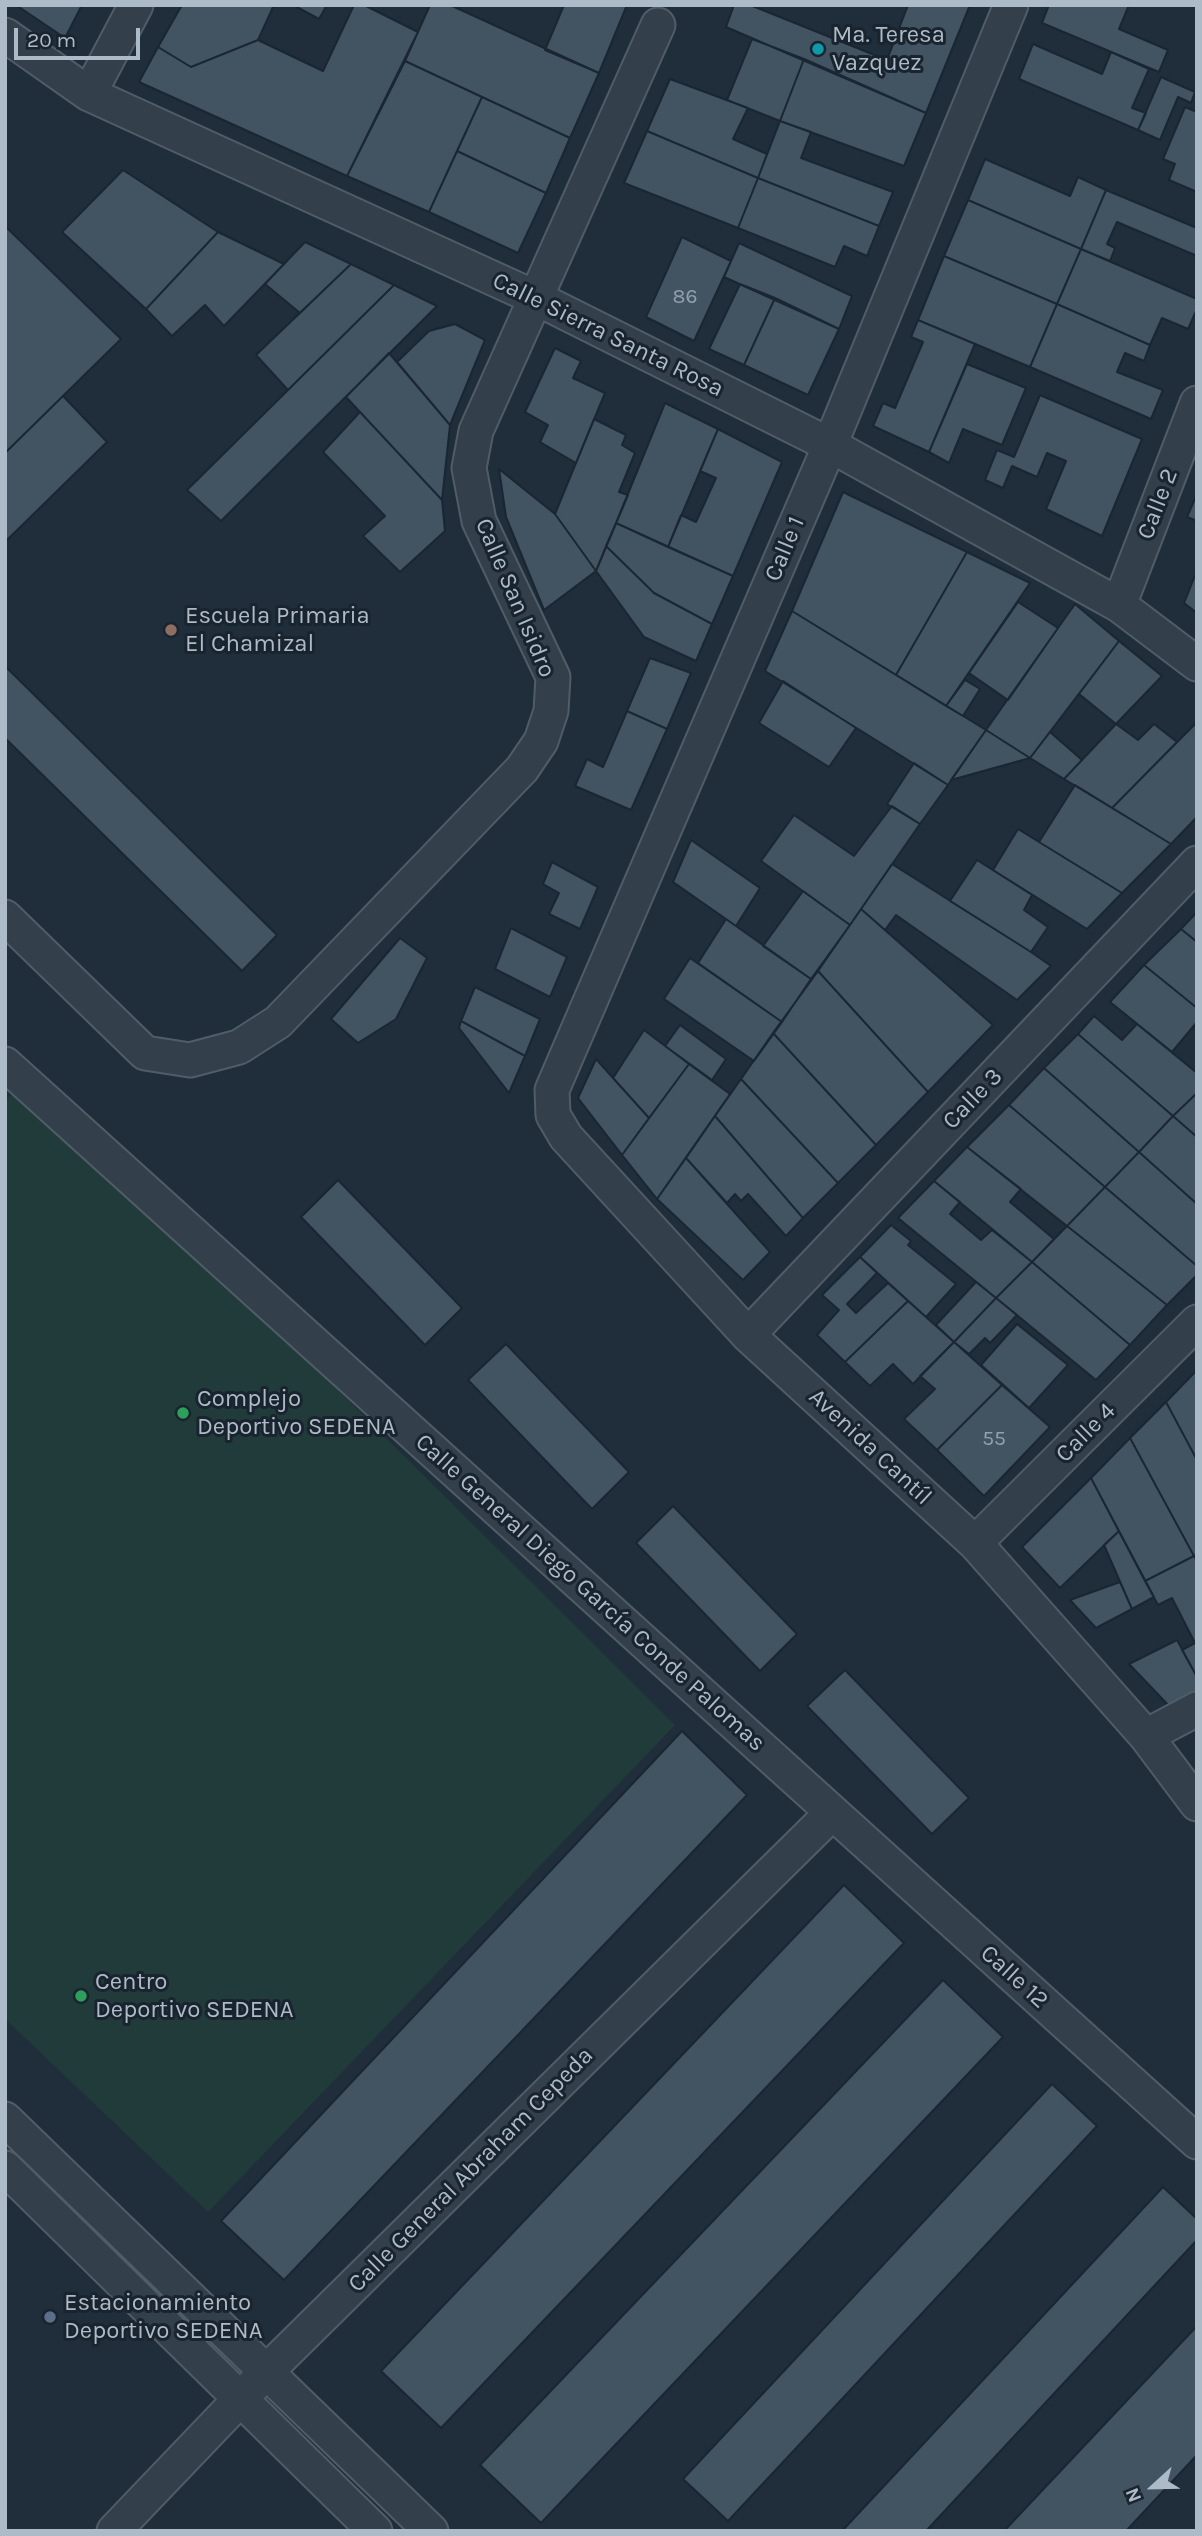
<!DOCTYPE html>
<html>
<head>
<meta charset="utf-8">
<style>
  body { margin:0 }
  #map { position:relative; width:1202px; height:2536px; overflow:hidden; background:#1f2e3a; font-family:Karla,sans-serif }
  canvas { display:block }
  .frame { position:absolute; inset:0; border:7px solid #adbac7; pointer-events:none }
  .north { position:absolute; left:1118px; top:2452px; width:70px; height:70px; -webkit-text-stroke:5px #19242f; paint-order:stroke; rotate:248deg; font-size:19px; font-weight:700; line-height:28px; text-align:center; color:#adbac7 }
  .north::after { content:''; display:block; margin:auto; width:24px; height:32px; background:#adbac7; clip-path:polygon(50% 0,100% 100%,50% 72%,0 100%) }
  .scale { position:absolute; left:14px; top:28px; width:126px; height:32px; box-sizing:border-box; border:4px solid #adbac7; border-top:0; padding-left:9px; font-size:21px; line-height:24px; white-space:nowrap; color:#adbac7; -webkit-text-stroke:5px #19242f; paint-order:stroke }
</style>
</head>
<body>
<div id="map">
<canvas width="1202" height="2536"></canvas>
<div class="frame"></div>
<div class="north">N</div>
<div class="scale">20 m</div>
</div>
<script>
const g = document.querySelector('canvas').getContext('2d');
g.lineJoin = 'round';
function paint(path, color) {
  g.fillStyle = color;
  g.fill(path, 'evenodd');
}
function toPath(rows) {
  const path = new Path2D();
  for (const r of rows) {
    path.moveTo(r[0], r[1]);
    for (let i = 2; i < r.length; i += 2) path.lineTo(r[i], r[i + 1]);
  }
  return path;
}
function trace(path, color, width, dash) {
  g.strokeStyle = color;
  g.lineWidth = width;
  g.lineCap = dash ? 'butt' : 'round';
  g.setLineDash(dash || []);
  g.stroke(path);
}
function write(font, color, halo, rows, align = 'center') {
  g.font = font + ' Karla,sans-serif';
  g.lineWidth = 6;
  g.setLineDash([]);
  g.textBaseline = 'middle';
  g.strokeStyle = halo;
  g.fillStyle = color;
  for (const [text, x, y, turn = 0] of rows) {
    g.save();
    g.translate(x, y);
    g.rotate((+turn || 0) * Math.PI / 180);
    g.textAlign = isNaN(turn) ? turn : align;
    if (halo) g.strokeText(text, 0, 0);
    g.fillText(text, 0, 0);
    g.restore();
  }
}
paint(toPath([
  [26,1080,675,1725,208,2212,5,2019,5,1101]
]), '#213b3b');
const building = toPath([
  [16,5,82,5,65,38,16,5],
  [182,5,274,5,258,40,191,67,158,47,182,5],
  [293,5,327,5,319,19,293,5],
  [354,5,364,5,418,32,347,176,139,82,158,47,191,67,258,40,323,71,354,5],
  [430,5,450,5,599,73,570,138,405,61,430,5],
  [564,5,627,5,599,73,545,50,564,5],
  [734,5,750,5,887,60,908,5,970,5,926,113,726,27,734,5],
  [1049,5,1129,5,1119,29,1168,50,1159,72,1042,23,1049,5],
  [752,39,804,59,780,121,727,100,752,39],
  [1033,44,1102,74,1111,52,1149,69,1132,108,1146,113,1138,130,1019,79,1033,44],
  [804,59,926,113,904,166,780,121,804,59],
  [405,61,482,97,429,212,347,176,405,61],
  [1161,77,1195,92,1191,103,1178,97,1160,140,1138,130,1161,77],
  [670,79,748,108,733,139,767,154,758,178,647,131,670,79],
  [482,97,570,138,546,193,457,151,482,97],
  [1185,107,1197,112,1197,192,1169,180,1175,164,1163,159,1185,107],
  [780,121,811,132,801,158,893,192,879,226,758,178,780,121],
  [647,131,758,178,738,228,624,183,647,131],
  [457,151,546,193,518,253,429,212,457,151],
  [985,159,1070,196,1078,177,1106,190,1081,249,968,200,985,159],
  [123,170,218,232,146,309,62,232,123,170],
  [758,178,879,226,867,256,844,246,835,267,738,228,758,178],
  [1106,190,1197,228,1197,256,1117,222,1107,244,1115,248,1110,261,1081,249,1106,190],
  [968,200,1081,249,1057,304,944,256,968,200],
  [5,226,121,339,5,453,5,226],
  [218,232,284,264,224,326,205,305,172,336,146,309,218,232],
  [682,237,731,261,694,341,646,317,682,237],
  [305,242,351,264,300,313,265,284,305,242],
  [739,243,852,296,839,329,724,277,739,243],
  [1081,249,1197,299,1197,309,1188,329,1162,318,1150,345,1057,304,1081,249],
  [944,256,1057,304,1030,367,918,320,944,256],
  [351,264,394,285,288,390,256,355,351,264],
  [740,284,775,298,744,365,709,349,740,284],
  [394,285,437,306,221,521,187,490,394,285],
  [775,298,839,329,808,395,744,365,775,298],
  [1057,304,1150,345,1144,361,1125,353,1117,372,1163,390,1151,419,1030,367,1057,304],
  [918,320,975,344,929,452,873,426,883,403,895,408,923,342,911,337,918,320],
  [455,324,485,340,450,425,397,362,429,331,455,324],
  [555,348,581,361,573,378,605,393,576,463,540,442,548,425,525,412,555,348],
  [389,353,450,425,442,500,346,397,389,353],
  [967,364,1026,388,1002,445,963,429,949,463,929,452,967,364],
  [1040,395,1142,439,1102,536,1046,509,1066,461,1047,453,1037,477,1012,466,1003,488,985,480,997,450,1014,457,1040,395],
  [63,396,107,442,5,542,5,453,63,396],
  [665,403,718,429,668,547,616,523,665,403],
  [360,412,442,500,445,531,400,572,363,536,385,516,323,452,360,412],
  [594,419,626,435,622,445,635,453,619,492,628,495,596,571,555,514,594,419],
  [718,429,782,462,733,576,668,547,681,515,696,522,716,478,700,471,718,429],
  [499,469,555,514,596,571,544,610,506,517,499,469],
  [843,492,967,552,896,675,792,611,843,492],
  [1197,494,1197,521,1187,517,1197,494],
  [616,523,733,576,712,624,654,593,606,546,616,523],
  [606,546,654,593,712,624,696,661,644,637,596,571,606,546],
  [967,552,1030,583,946,706,896,675,967,552],
  [1196,573,1197,573,1197,613,1184,603,1196,573],
  [1018,602,1058,628,1008,700,969,673,1018,602],
  [1075,604,1119,641,1030,758,986,730,1075,604],
  [792,611,986,730,948,785,765,671,792,611],
  [1119,641,1162,676,1116,724,1079,694,1119,641],
  [650,658,691,673,667,729,627,711,650,658],
  [5,666,277,935,242,971,5,738,5,666],
  [965,680,980,689,963,716,946,706,965,680],
  [783,681,856,728,829,767,759,723,783,681],
  [627,711,667,729,631,810,575,786,587,759,603,767,627,711],
  [1197,722,1197,817,1171,844,1112,808,1197,722],
  [1116,724,1138,740,1154,724,1177,742,1112,808,1064,779,1116,724],
  [986,730,1030,758,951,780,986,730],
  [1050,732,1082,760,1064,779,1030,758,1050,732],
  [914,763,948,785,920,824,887,804,914,763],
  [1075,785,1171,844,1122,893,1039,842,1075,785],
  [892,806,920,824,850,925,761,861,794,815,854,856,892,806],
  [1018,829,1039,842,1122,893,1087,929,993,870,1018,829],
  [691,840,760,888,736,926,673,882,691,840],
  [977,860,1032,895,1024,910,1048,927,1031,952,950,901,977,860],
  [552,862,598,887,580,929,549,914,559,893,543,884,552,862],
  [892,864,1031,952,1051,966,1017,1000,896,915,885,930,861,909,892,864],
  [803,891,850,925,811,979,763,946,803,891],
  [861,909,993,1025,928,1092,818,971,861,909],
  [1197,912,1197,942,1181,929,1197,912],
  [726,919,811,979,782,1022,698,963,726,919],
  [511,928,567,957,550,997,495,969,511,928],
  [1181,929,1197,942,1197,1008,1144,965,1181,929],
  [400,938,427,958,396,1019,358,1043,331,1019,400,938],
  [690,958,782,1022,754,1061,664,999,690,958],
  [1144,965,1197,1008,1197,1022,1172,1052,1110,1002,1144,965],
  [818,971,928,1092,876,1145,773,1033,818,971],
  [475,987,540,1019,525,1056,461,1021,475,987],
  [1094,1016,1122,1040,1137,1024,1197,1073,1197,1093,1173,1116,1078,1034,1094,1016],
  [461,1021,525,1056,509,1093,459,1028,461,1021],
  [680,1025,726,1059,712,1080,665,1046,680,1025],
  [644,1030,689,1064,649,1118,613,1078,644,1030],
  [773,1033,876,1145,838,1183,741,1079,773,1033],
  [1078,1034,1173,1116,1139,1152,1044,1068,1078,1034],
  [596,1059,649,1118,622,1155,578,1098,596,1059],
  [689,1064,730,1094,657,1199,622,1155,689,1064],
  [1044,1068,1139,1152,1105,1187,1009,1105,1044,1068],
  [741,1079,838,1183,803,1218,715,1116,741,1079],
  [1197,1093,1197,1137,1173,1116,1197,1093],
  [1009,1105,1105,1187,1067,1226,967,1147,1009,1105],
  [715,1116,803,1218,786,1236,748,1194,741,1201,735,1194,727,1203,686,1158,715,1116],
  [1173,1116,1197,1137,1197,1204,1139,1152,1173,1116],
  [967,1147,1021,1189,1010,1202,1054,1239,1032,1262,934,1181,967,1147],
  [1139,1152,1197,1204,1197,1266,1105,1187,1139,1152],
  [686,1158,770,1252,743,1280,657,1199,686,1158],
  [338,1180,462,1308,425,1345,301,1217,338,1180],
  [934,1181,960,1202,950,1214,981,1240,992,1230,1032,1262,996,1298,898,1218,934,1181],
  [1105,1187,1197,1266,1197,1275,1167,1305,1067,1226,1105,1187],
  [891,1225,911,1241,908,1245,956,1284,926,1317,860,1257,891,1225],
  [1067,1226,1167,1305,1130,1345,1032,1262,1067,1226],
  [860,1257,877,1273,847,1304,856,1313,888,1283,908,1301,845,1362,817,1335,839,1310,822,1295,860,1257],
  [1032,1262,1130,1345,1096,1380,996,1298,1032,1262],
  [976,1282,996,1298,954,1342,936,1325,976,1282],
  [996,1298,1017,1315,990,1343,985,1338,969,1354,954,1342,996,1298],
  [908,1301,954,1342,913,1384,893,1364,870,1386,845,1362,908,1301],
  [1017,1324,1068,1365,1029,1408,981,1365,1017,1324],
  [954,1342,1002,1385,937,1450,904,1419,935,1389,920,1376,954,1342],
  [506,1344,629,1472,592,1509,468,1380,506,1344],
  [1197,1370,1197,1460,1166,1402,1197,1370],
  [1002,1385,1050,1427,984,1496,937,1450,1002,1385],
  [1166,1402,1197,1460,1197,1554,1194,1556,1130,1438,1166,1402],
  [1130,1438,1194,1556,1145,1581,1091,1478,1130,1438],
  [1091,1478,1119,1531,1060,1588,1022,1547,1091,1478],
  [673,1506,797,1634,760,1671,636,1543,673,1506],
  [1119,1531,1154,1597,1132,1609,1104,1545,1119,1531],
  [1194,1556,1197,1561,1197,1677,1182,1650,1195,1643,1172,1598,1158,1605,1145,1581,1194,1556],
  [1120,1582,1132,1609,1096,1628,1070,1600,1120,1582],
  [1177,1640,1197,1677,1197,1695,1171,1708,1129,1664,1177,1640],
  [845,1670,969,1798,932,1834,807,1706,845,1670],
  [682,1731,747,1795,284,2280,221,2221,682,1731],
  [844,1885,904,1943,441,2428,381,2371,844,1885],
  [943,1980,1003,2037,541,2523,480,2465,943,1980],
  [1052,2084,1097,2126,728,2521,683,2479,1052,2084],
  [1163,2187,1197,2219,1197,2240,926,2531,842,2531,1163,2187],
  [1197,2326,1197,2455,1126,2531,1004,2531,1197,2326]
]);
paint(building, '#425362');
trace(building, '#1a2631', 2);
const minor = toPath([
  [1011,5,830,445,552,1090,553,1115,566,1137,748,1335,975,1543,1146,1736,1197,1804],
  [5,35,89,94,536,298,830,445,1119,605,1197,664],
  [89,94,136,5],
  [1119,605,1197,403],
  [5,917,145,1053,190,1060,239,1047,278,1022,522,769,541,741,551,711,553,677,479,521,469,468,476,431,658,25],
  [5,1064,1197,2142],
  [748,1335,1197,863],
  [975,1543,1197,1322],
  [1146,1736,1197,1709],
  [5,2119,431,2531],
  [5,2168,375,2531],
  [114,2531,266,2372,832,1813]
]);
trace(minor, '#505d68', 37);
trace(minor, '#333f4b', 33);
for (const [x, y, r, color] of [
  [818,49,7,"#0f9aa8"],
  [171,630,7,"#8d6e63"],
  [183,1413,7,"#2e9e5b"],
  [81,1996,7,"#2e9e5b"],
  [50,2317,7,"#5c6f8a"]
]) {
  const dot = new Path2D();
  dot.arc(x, y, r, 0, 2 * Math.PI);
  g.fillStyle = color;
  g.fill(dot);
  trace(dot, '#19242f', 2.5);
}
write('21px', '#92a0ae', null, [
  ["86",685,297],
  ["55",994,1439]
]);
write('24px', '#adbac7', '#19242f', [
  ["Ma. Teresa",832,35],
  ["Vazquez",832,63],
  ["Escuela Primaria",185,616],
  ["El Chamizal",185,644],
  ["Complejo",197,1399],
  ["Deportivo SEDENA",197,1427],
  ["Centro",95,1982],
  ["Deportivo SEDENA",95,2010],
  ["Estacionamiento",64,2303],
  ["Deportivo SEDENA",64,2331]
], 'left');
write('24px', '#adbac7', '#19242f', [
  ["Calle Sierra Santa Rosa",608,335,26],
  ["Calle 2",1158,504,-69],
  ["Calle 1",785,549,-67],
  ["Calle San Isidro",515,598,67],
  ["Calle 3",973,1099,-46],
  ["Calle 4",1086,1433,-45],
  ["Avenida Cantíl",870,1447,43],
  ["Calle General Diego García Conde Palomas",590,1593,42],
  ["Calle 12",1014,1977,42],
  ["Calle General Abraham Cepeda",471,2170,-45]
]);
</script>
</body>
</html>
